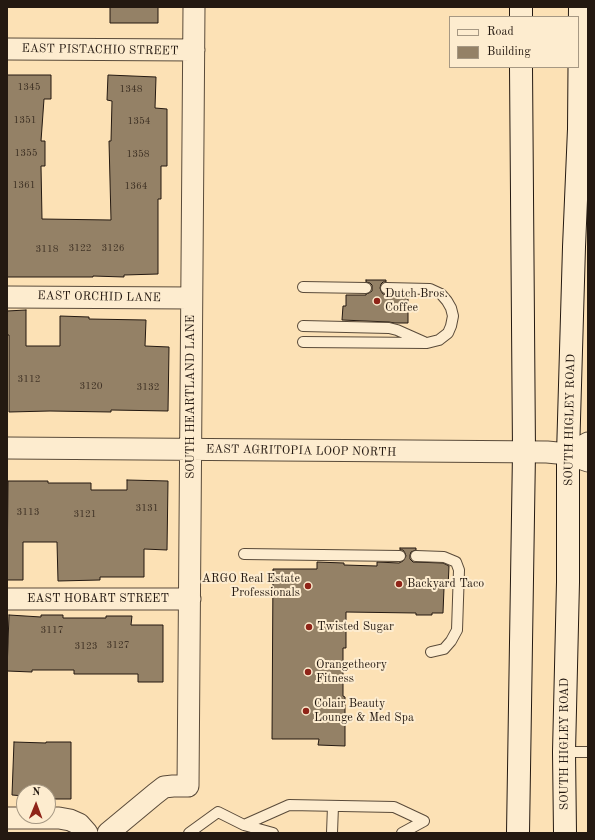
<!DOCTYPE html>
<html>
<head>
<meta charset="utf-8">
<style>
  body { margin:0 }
  #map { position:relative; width:595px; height:840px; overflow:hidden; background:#fce1b5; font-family:"Old Standard TT",serif }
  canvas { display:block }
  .frame { position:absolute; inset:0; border:8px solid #241911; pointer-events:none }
  .legend { position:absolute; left:449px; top:16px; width:130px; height:52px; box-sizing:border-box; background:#fdeccf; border:1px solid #a69883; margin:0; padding:5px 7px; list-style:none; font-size:12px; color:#241911 }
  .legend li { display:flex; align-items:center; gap:8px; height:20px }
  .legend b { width:20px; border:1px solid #a69883 }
  .north { position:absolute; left:16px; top:784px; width:40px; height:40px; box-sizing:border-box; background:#fdeccf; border:1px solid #a69883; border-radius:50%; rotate:1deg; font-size:11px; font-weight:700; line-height:16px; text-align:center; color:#241911 }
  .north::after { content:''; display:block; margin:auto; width:14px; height:18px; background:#8f2418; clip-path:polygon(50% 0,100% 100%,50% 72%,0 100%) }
</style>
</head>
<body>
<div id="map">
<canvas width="595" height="840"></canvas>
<div class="frame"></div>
<ul class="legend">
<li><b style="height:5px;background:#fdeccf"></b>Road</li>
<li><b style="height:11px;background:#948166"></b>Building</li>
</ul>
<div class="north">N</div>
</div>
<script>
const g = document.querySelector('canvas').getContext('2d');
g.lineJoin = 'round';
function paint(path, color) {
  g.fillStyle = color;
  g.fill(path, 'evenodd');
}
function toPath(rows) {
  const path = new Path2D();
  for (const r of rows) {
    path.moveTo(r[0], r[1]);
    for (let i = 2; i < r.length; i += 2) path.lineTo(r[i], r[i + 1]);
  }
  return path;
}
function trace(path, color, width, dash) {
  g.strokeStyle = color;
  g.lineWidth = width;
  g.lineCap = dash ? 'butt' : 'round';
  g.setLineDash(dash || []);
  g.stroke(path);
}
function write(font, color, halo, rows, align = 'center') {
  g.font = font + ' "Old Standard TT",serif';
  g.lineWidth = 4;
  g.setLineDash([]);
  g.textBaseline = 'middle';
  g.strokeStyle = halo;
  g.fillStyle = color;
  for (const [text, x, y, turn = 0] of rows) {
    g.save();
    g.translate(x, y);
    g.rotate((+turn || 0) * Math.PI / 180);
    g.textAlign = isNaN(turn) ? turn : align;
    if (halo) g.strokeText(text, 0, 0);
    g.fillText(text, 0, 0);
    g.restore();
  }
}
const building = toPath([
  [110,7,158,7,158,23,110,23,110,7],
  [7,75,51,75,51,99,44,99,41,141,45,141,45,166,41,166,42,219,111,220,109,141,111,141,112,101,107,100,108,75,156,77,155,108,167,109,167,166,161,166,161,199,158,199,158,274,124,275,124,277,93,276,93,277,7,277,7,75],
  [366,280,386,280,386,282,383,282,381,284,380,288,381,291,383,294,386,294,386,296,408,296,408,323,395,323,389,322,342,320,343,306,346,306,346,295,366,295,366,294,369,293,372,291,372,285,370,283,366,282,366,280],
  [26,310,26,346,60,346,60,316,89,317,89,319,146,320,145,346,169,347,168,411,111,410,111,412,50,411,9,412,9,335,7,335,7,311,26,310],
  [127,480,168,481,167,550,144,549,144,577,100,577,100,580,58,581,57,542,23,542,23,580,7,580,8,481,48,481,48,483,91,483,91,490,127,490,127,480],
  [400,548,416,548,416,550,411,552,410,555,410,559,413,562,443,563,449,566,448,588,444,588,443,613,432,613,432,615,416,615,416,613,346,612,346,648,343,648,343,696,345,697,345,746,318,745,319,739,272,739,273,569,317,569,317,562,344,563,344,565,377,566,377,562,399,563,403,561,406,556,405,553,403,550,400,550,400,548],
  [9,615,41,617,41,615,63,615,63,618,106,618,106,616,132,616,131,625,163,625,163,682,138,682,138,674,74,674,74,670,32,670,32,672,7,671,9,615],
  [14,742,46,743,46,742,71,742,71,799,48,799,48,792,24,792,24,796,12,795,14,742]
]);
paint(building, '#948166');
trace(building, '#241911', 1);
const service = toPath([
  [303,287,366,288],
  [303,326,389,328,397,330,424,342],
  [303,342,427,343,439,340,448,333,451,326,453,316,451,308,447,301,441,294,430,289,386,288],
  [244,554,400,556],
  [416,556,444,557,456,562,459,570,457,630,451,641,444,649,431,652],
  [564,752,588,752],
  [244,825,289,805,394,807,424,821],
  [189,833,218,812,244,825,273,833],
  [332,833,333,806],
  [402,833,424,821]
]);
const minor = toPath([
  [7,49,194,50],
  [7,297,191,298],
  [7,448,547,452,568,454,588,461],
  [568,454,588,443],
  [7,599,190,599],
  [7,818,59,818,70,820,79,824,87,833],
  [108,833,155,794,164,787,173,786,188,786,194,7]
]);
const secondary = toPath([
  [521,7,521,17],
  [518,833,524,452,521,67],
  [565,833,564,752,568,582,568,454,574,247,579,129,580,7]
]);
trace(service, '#5a4b3a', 12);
trace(minor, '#5a4b3a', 23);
trace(secondary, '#241911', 24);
trace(service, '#fdeccf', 10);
trace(minor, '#fdeccf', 21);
trace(secondary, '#fdeccf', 22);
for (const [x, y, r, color] of [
  [377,301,4,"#8f2418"],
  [399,584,4,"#8f2418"],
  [308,586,4,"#8f2418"],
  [309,627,4,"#8f2418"],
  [308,672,4,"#8f2418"],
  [306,711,4,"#8f2418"]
]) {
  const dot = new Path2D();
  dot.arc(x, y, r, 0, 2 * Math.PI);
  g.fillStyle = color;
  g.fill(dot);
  trace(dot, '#fdeccf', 1.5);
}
write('10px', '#403326', null, [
  ["1345",29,87],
  ["1348",131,89],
  ["1351",25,120],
  ["1354",139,121],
  ["1355",26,153],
  ["1358",138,154],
  ["1361",24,185],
  ["1364",136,186],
  ["3122",80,248],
  ["3126",113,248],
  ["3118",47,249],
  ["3112",29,379],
  ["3120",91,386],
  ["3132",148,387],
  ["3131",147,508],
  ["3113",28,512],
  ["3121",85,514],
  ["3117",52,630],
  ["3127",118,645],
  ["3123",86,646]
]);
write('12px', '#241911', '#fdeccf', [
  ["EAST PISTACHIO STREET",100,50,1],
  ["EAST ORCHID LANE",99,297,1],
  ["SOUTH HEARTLAND LANE",191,397,-90],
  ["SOUTH HIGLEY ROAD",570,420,-89],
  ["EAST AGRITOPIA LOOP NORTH",301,451,1],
  ["EAST HOBART STREET",98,599],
  ["SOUTH HIGLEY ROAD",565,744,-90]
]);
write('12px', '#241911', '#fdeccf', [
  ["Dutch Bros.",385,294],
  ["Coffee",385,308],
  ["ARGO Real Estate",300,579,"right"],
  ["Professionals",300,593,"right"],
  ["Backyard Taco",407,584],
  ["Twisted Sugar",317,627],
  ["Orangetheory",316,665],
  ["Fitness",316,679],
  ["Colair Beauty",314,704],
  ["Lounge & Med Spa",314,718]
], 'left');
</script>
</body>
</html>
